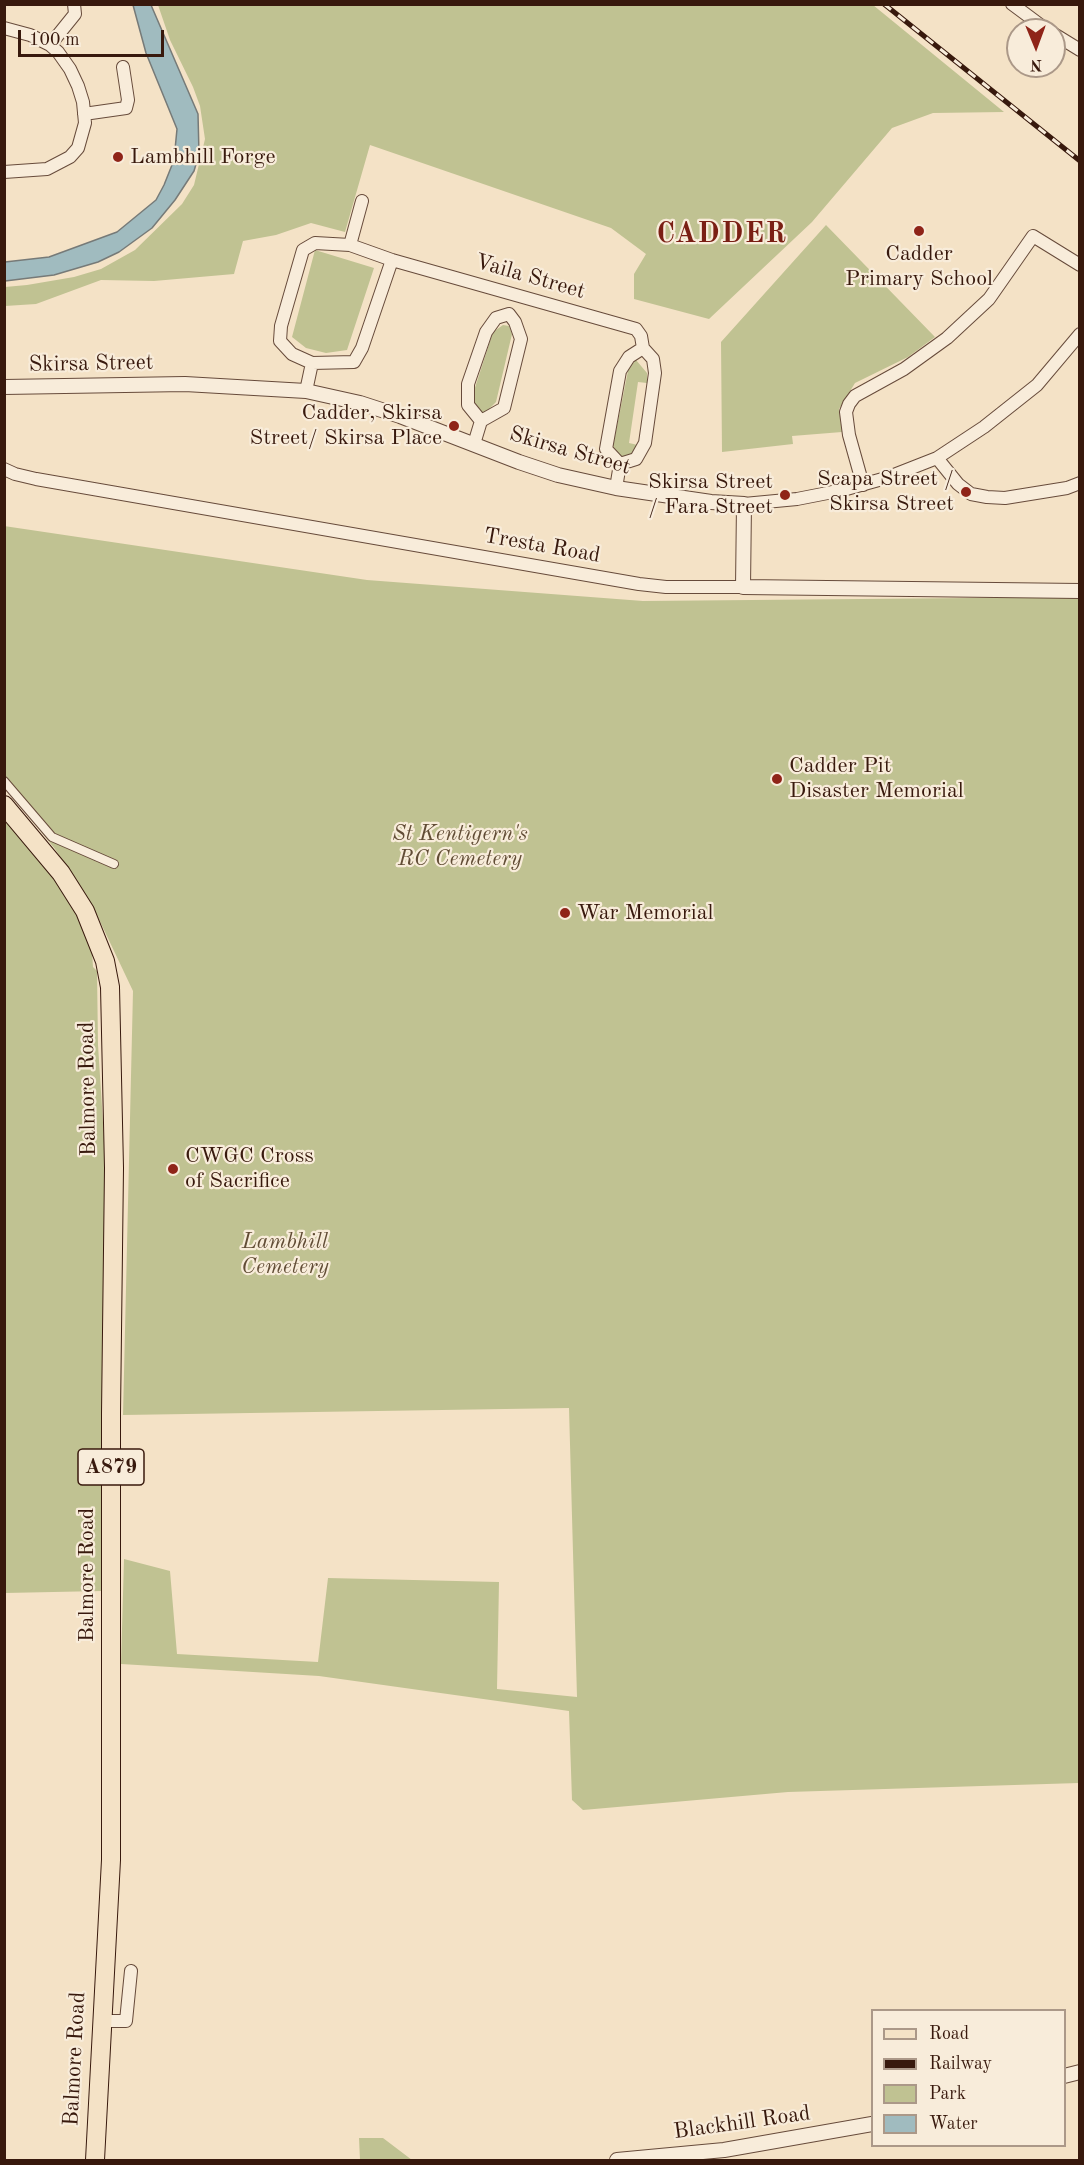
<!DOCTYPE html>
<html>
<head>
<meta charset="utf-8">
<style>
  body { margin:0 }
  #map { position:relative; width:1084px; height:2165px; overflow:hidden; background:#f4e2c6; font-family:"Old Standard TT",serif }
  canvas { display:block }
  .frame { position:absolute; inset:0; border:6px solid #38190d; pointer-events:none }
  .legend { position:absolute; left:871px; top:2009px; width:195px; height:138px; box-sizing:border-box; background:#f8ecda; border:2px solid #ab9888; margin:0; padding:8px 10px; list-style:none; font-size:18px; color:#38190d }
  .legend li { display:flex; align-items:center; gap:12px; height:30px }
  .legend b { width:30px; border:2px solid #ab9888 }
  .north { position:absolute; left:1006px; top:18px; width:60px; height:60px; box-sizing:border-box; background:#f8ecda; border:2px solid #ab9888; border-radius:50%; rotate:179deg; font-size:16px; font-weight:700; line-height:24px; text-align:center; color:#38190d }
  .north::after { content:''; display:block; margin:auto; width:21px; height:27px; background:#8f2418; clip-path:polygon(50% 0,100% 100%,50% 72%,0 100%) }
  .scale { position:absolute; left:18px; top:30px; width:146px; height:27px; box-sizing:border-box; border:3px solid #38190d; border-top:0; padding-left:8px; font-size:18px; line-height:21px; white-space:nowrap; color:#38190d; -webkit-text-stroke:4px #f8ecda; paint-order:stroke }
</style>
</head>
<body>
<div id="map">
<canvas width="1084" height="2165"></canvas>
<div class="frame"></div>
<ul class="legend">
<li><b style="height:8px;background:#f4e2c6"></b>Road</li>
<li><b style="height:8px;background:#38190d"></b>Railway</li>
<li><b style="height:16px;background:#c0c292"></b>Park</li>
<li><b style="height:16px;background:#a0bbbf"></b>Water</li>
</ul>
<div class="north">N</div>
<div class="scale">100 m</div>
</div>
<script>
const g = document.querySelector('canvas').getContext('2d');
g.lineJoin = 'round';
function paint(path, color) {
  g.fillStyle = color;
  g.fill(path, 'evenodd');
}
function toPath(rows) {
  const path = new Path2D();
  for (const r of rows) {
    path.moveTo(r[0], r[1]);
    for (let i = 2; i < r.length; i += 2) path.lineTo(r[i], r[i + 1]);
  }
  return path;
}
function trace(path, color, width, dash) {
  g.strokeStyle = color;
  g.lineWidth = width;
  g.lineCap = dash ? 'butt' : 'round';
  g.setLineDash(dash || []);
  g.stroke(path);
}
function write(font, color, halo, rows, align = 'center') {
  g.font = font + ' "Old Standard TT",serif';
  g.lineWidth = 4.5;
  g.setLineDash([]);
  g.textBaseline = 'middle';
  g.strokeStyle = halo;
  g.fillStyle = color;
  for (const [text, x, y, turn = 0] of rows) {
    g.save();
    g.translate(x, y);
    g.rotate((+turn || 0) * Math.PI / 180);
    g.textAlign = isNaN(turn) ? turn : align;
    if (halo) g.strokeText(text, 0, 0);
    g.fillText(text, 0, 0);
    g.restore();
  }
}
paint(toPath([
  [158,5,873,5,1004,112,933,113,892,128,812,222,709,319,634,299,634,274,646,254,611,228,370,145,345,232,311,223,276,235,243,241,234,274,154,281,101,280,36,304,5,306,5,287,27,285,74,277,101,269,135,250,182,204,194,185,205,139,200,106,193,87,170,40],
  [826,225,935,337,908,357,855,383,839,409,842,432,792,436,793,444,722,452,721,342],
  [315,250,374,268,347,350,326,353,306,348,292,337],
  [503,325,509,326,512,334,496,402,484,414,471,400,493,332],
  [636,360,647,373,647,383,638,382,629,443,638,445,636,454,622,459,613,446,629,366],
  [4,526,367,580,643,601,1079,597,1079,1783,788,1792,583,1810,572,1800,569,1711,319,1676,121,1664,124,1559,170,1571,177,1654,318,1662,328,1578,499,1582,497,1689,577,1697,569,1408,123,1415,133,991,96,913,55,849,5,787],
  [4,816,65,891,91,935,93,967,97,971,98,1045,106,1169,102,1591,5,1593],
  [359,2138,383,2138,412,2160,360,2160]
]), '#c0c292');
const water = toPath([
  [133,5,151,5,198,114,199,154,194,171,175,200,152,228,119,252,98,262,54,275,5,281,5,262,49,257,117,232,156,200,164,185,174,160,177,129,146,53,133,5]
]);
paint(water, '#a0bbbf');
trace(water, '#767a78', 1.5);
const pedestrian = toPath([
  [4,781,52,837,114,864]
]);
const minor = toPath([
  [1012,4,1047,30],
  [4,28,30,35,50,45,58,52,70,69,78,86,83,102,85,123,78,148,70,157,47,169,4,172],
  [1054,34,1080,50],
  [50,45,75,14,74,4],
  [84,114,126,108,128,100,123,67],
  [350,245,362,201],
  [392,260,362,348,354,362,312,363,292,354,280,341,281,326,303,250,315,243,350,245,392,260,636,329,641,336,643,348,653,359,655,373,645,443,636,459,620,464],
  [306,391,312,363],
  [481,421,468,405,468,384,486,332,496,318,509,314],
  [481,421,504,408,521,339,515,322,509,314],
  [474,444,481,421],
  [937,458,958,484,971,494,987,497,1005,498,1067,488,1080,483],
  [620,464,606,449,620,371,629,357,643,348],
  [4,469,15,474,36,479,639,584,666,587,743,587],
  [863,485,849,435,846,412,849,404,855,396,904,369,947,338,989,299,1033,236,1080,265],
  [616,488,620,464],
  [744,504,797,499,843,490,886,478,937,458,984,427,1037,385,1080,334],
  [101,2021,126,2021,131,1971]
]);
const tertiary = toPath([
  [4,387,185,384,306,391,360,403,400,416,519,462,558,475,616,488,711,502,744,504,743,587,1080,591],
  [1064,2076,1080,2072],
  [617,2160,724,2150,872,2124]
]);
const primary = toPath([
  [4,805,61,873,85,911,105,961,110,987,114,1168,111,1413,111,1860,95,2160]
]);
trace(pedestrian, '#674b3b', 10);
trace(minor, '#674b3b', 14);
trace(tertiary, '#674b3b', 16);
trace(primary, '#38190d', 20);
trace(pedestrian, '#f8ecda', 8);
trace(minor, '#f8ecda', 12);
trace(tertiary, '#f8ecda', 14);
trace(primary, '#f4e2c6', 18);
const rail = toPath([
  [884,4,1080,161]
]);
trace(rail, '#38190d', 5);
trace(rail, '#f8ecda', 3, [9]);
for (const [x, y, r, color] of [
  [118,157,6,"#8f2418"],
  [919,231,6,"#8f2418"],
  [454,426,6,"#8f2418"],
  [966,492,6,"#8f2418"],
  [785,495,6,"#8f2418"],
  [777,779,6,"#8f2418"],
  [565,913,6,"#8f2418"],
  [173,1169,6,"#8f2418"]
]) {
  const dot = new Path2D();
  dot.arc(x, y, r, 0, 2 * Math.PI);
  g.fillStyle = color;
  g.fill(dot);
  trace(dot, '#f8ecda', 2);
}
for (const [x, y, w] of [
  [111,1467,66]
]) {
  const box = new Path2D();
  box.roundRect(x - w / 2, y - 18, w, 36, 4.5);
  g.fillStyle = '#f8ecda';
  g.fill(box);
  trace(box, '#38190d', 1.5);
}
write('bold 21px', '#38190d', null, [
  ["A879",111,1467]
]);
write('22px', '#38190d', '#f8ecda', [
  ["Lambhill Forge",130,157],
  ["Cadder",919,254,"center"],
  ["Primary School",919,279,"center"],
  ["Cadder, Skirsa",442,413,"right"],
  ["Street/ Skirsa Place",442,438,"right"],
  ["Scapa Street /",954,479,"right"],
  ["Skirsa Street",954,504,"right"],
  ["Skirsa Street",773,482,"right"],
  ["/ Fara Street",773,507,"right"],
  ["Cadder Pit",789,766],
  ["Disaster Memorial",789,791],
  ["War Memorial",577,913],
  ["CWGC Cross",185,1156],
  ["of Sacrifice",185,1181]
], 'left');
write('22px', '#38190d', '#f8ecda', [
  ["Vaila Street",530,277,16],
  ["Skirsa Street",91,364,-1],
  ["Skirsa Street",570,451,16],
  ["Tresta Road",542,546,10],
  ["Balmore Road",88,1089,-91],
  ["Balmore Road",87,1575,-90],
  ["Balmore Road",75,2059,-87],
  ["Blackhill Road",742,2123,-8]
]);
write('italic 22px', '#614c35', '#f8ecda', [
  ["St Kentigern's",460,834],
  ["RC Cemetery",460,859],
  ["Lambhill",285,1242],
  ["Cemetery",285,1267]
]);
g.letterSpacing = '1.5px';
write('bold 28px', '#7a1f14', '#f8ecda', [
  ["CADDER",722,235]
]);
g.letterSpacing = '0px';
</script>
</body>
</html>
